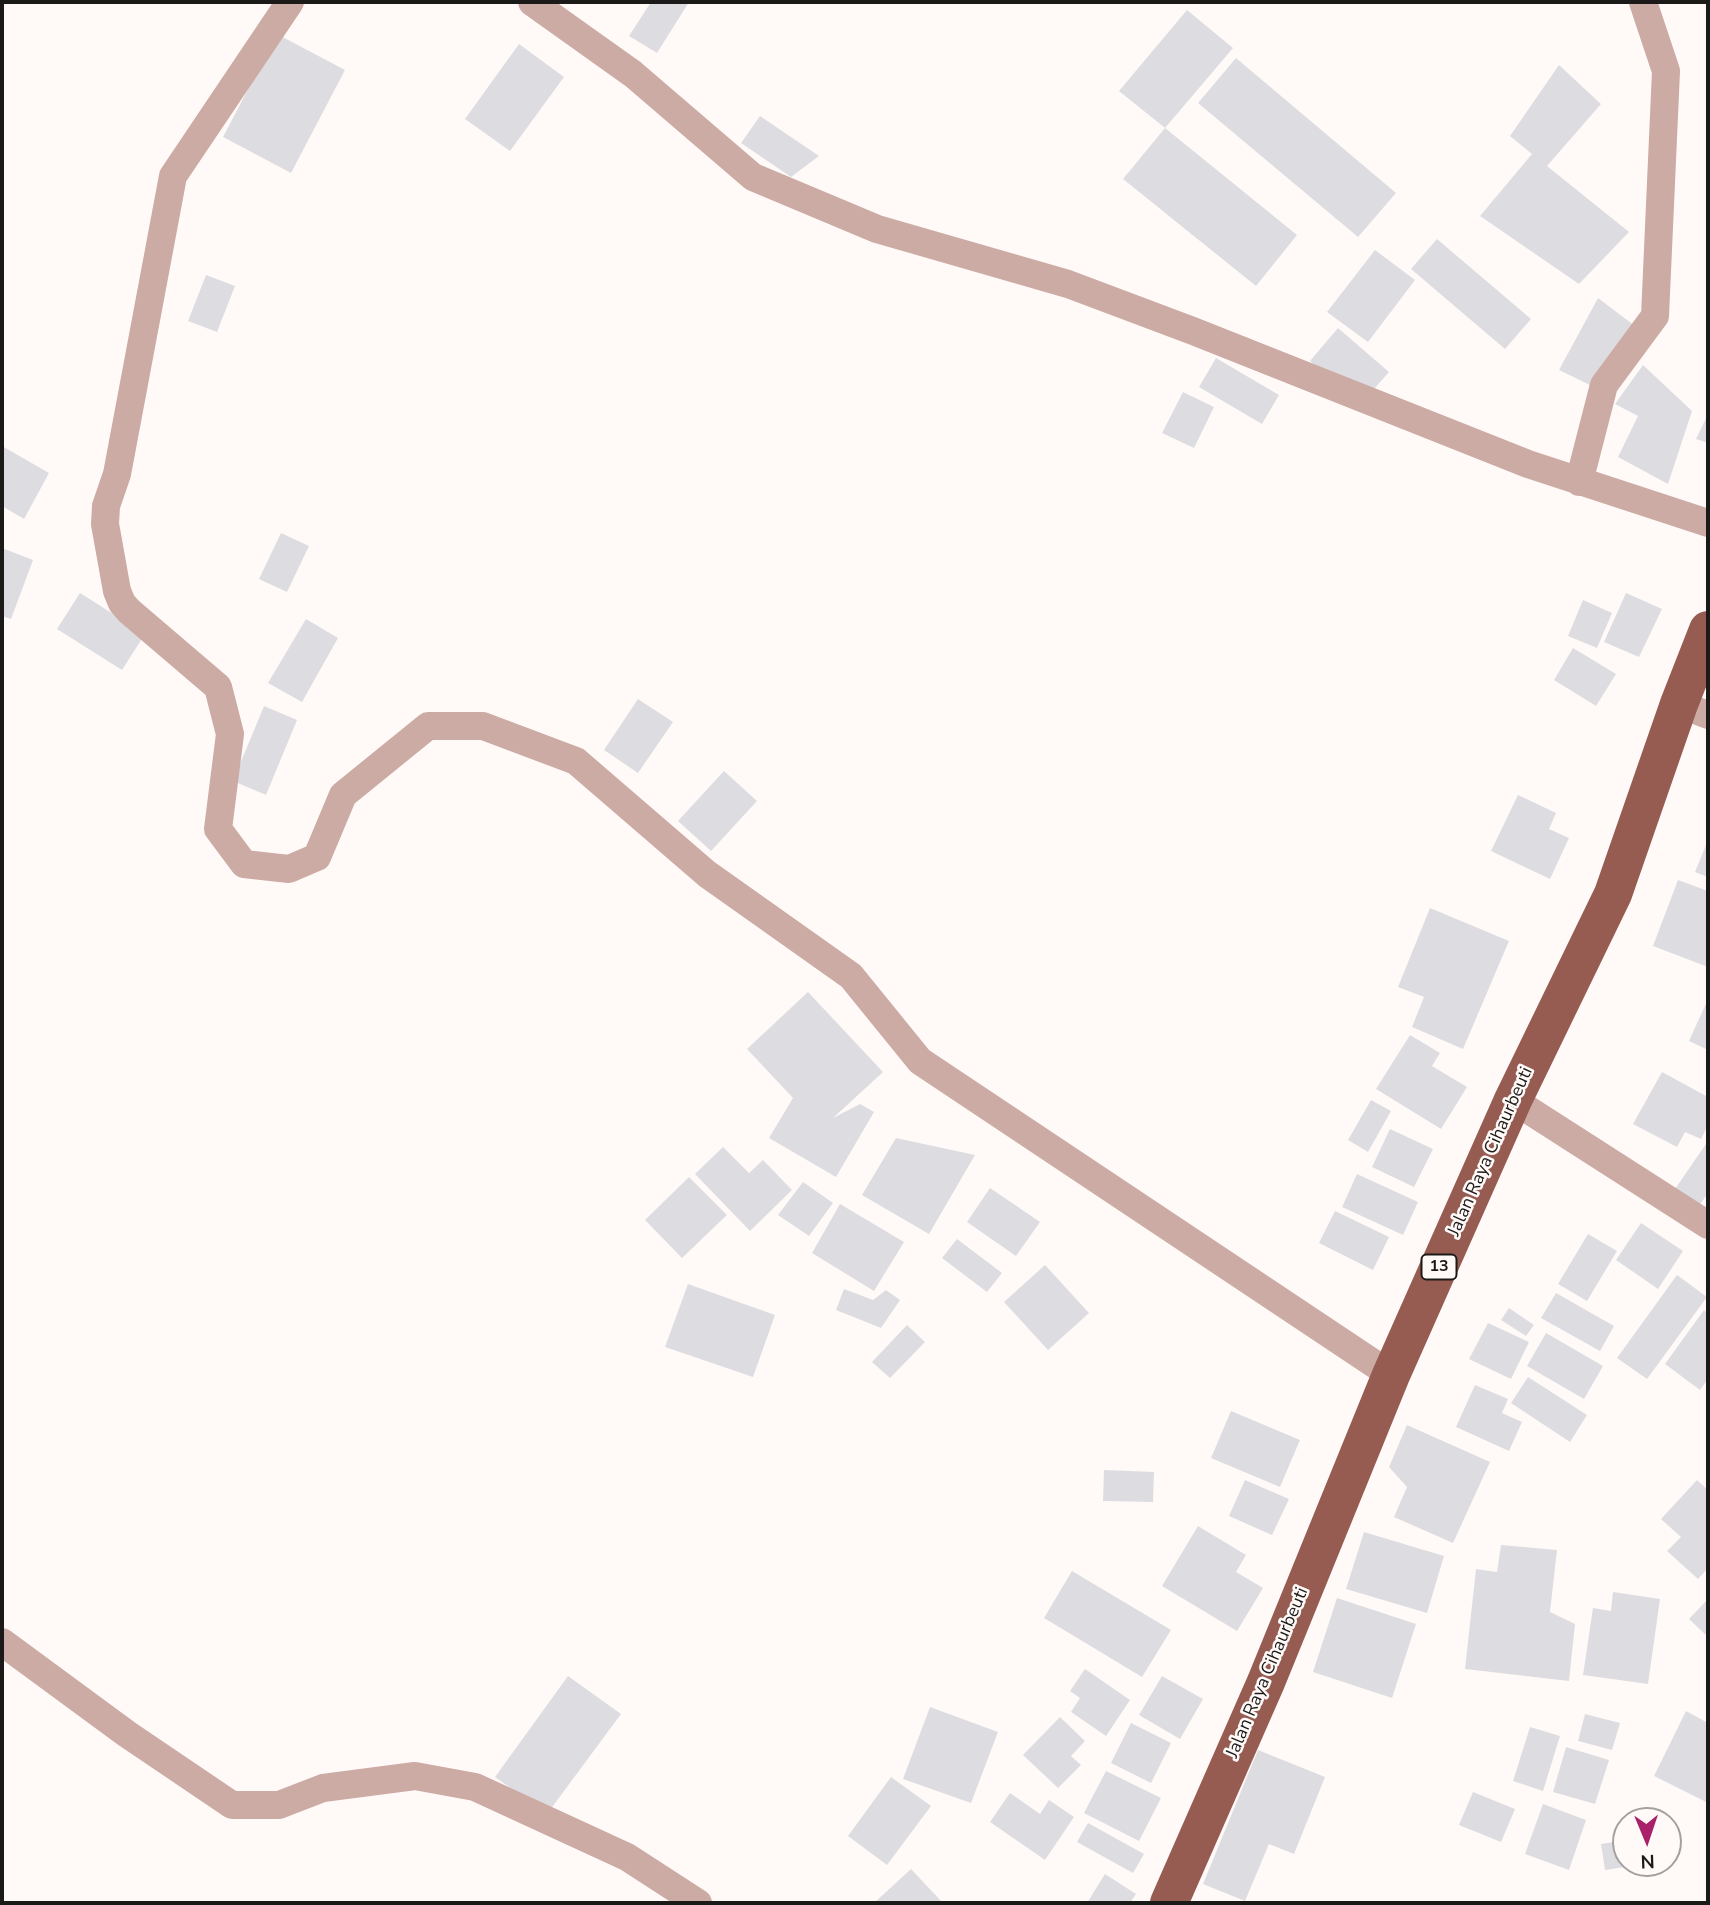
<!DOCTYPE html>
<html>
<head>
<meta charset="utf-8">
<style>
  body { margin:0 }
  #map { position:relative; width:1710px; height:1905px; overflow:hidden; background:#fffaf8; font-family:"Nunito Sans",sans-serif }
  canvas { display:block }
  .frame { position:absolute; inset:0; border:4px solid #1c1a19; pointer-events:none }
  .north { position:absolute; left:1612px; top:1807px; width:70px; height:70px; box-sizing:border-box; background:#fffaf8; border:2px solid #a4a09f; border-radius:50%; rotate:178deg; font-size:19px; font-weight:700; line-height:28px; text-align:center; color:#1c1a19 }
  .north::after { content:''; display:block; margin:auto; width:24px; height:32px; background:#a82169; clip-path:polygon(50% 0,100% 100%,50% 72%,0 100%) }
</style>
</head>
<body>
<div id="map">
<canvas width="1710" height="1905"></canvas>
<div class="frame"></div>
<div class="north">N</div>
</div>
<script>
const g = document.querySelector('canvas').getContext('2d');
g.lineJoin = 'round';
function paint(path, color) {
  g.fillStyle = color;
  g.fill(path, 'evenodd');
}
function toPath(rows) {
  const path = new Path2D();
  for (const r of rows) {
    path.moveTo(r[0], r[1]);
    for (let i = 2; i < r.length; i += 2) path.lineTo(r[i], r[i + 1]);
  }
  return path;
}
function trace(path, color, width, dash) {
  g.strokeStyle = color;
  g.lineWidth = width;
  g.lineCap = dash ? 'butt' : 'round';
  g.setLineDash(dash || []);
  g.stroke(path);
}
function write(font, color, halo, rows, align = 'center') {
  g.font = font + ' "Nunito Sans",sans-serif';
  g.lineWidth = 5;
  g.setLineDash([]);
  g.textBaseline = 'middle';
  g.strokeStyle = halo;
  g.fillStyle = color;
  for (const [text, x, y, turn = 0] of rows) {
    g.save();
    g.translate(x, y);
    g.rotate((+turn || 0) * Math.PI / 180);
    g.textAlign = isNaN(turn) ? turn : align;
    if (halo) g.strokeText(text, 0, 0);
    g.fillText(text, 0, 0);
    g.restore();
  }
}
paint(toPath([
  [651,2,689,2,657,53,629,36],
  [1187,10,1233,48,1165,128,1119,91],
  [277,34,345,70,291,173,223,137],
  [519,44,564,77,510,151,465,119],
  [1236,58,1396,193,1358,237,1198,103],
  [1559,65,1601,104,1547,166,1629,232,1579,284,1480,216,1532,154,1510,136],
  [760,116,819,156,791,177,741,143],
  [1165,128,1297,235,1256,286,1123,179],
  [1437,239,1531,319,1505,349,1411,269],
  [1375,250,1415,280,1368,342,1327,312],
  [206,275,235,286,217,332,188,321],
  [1598,298,1639,329,1594,387,1559,370],
  [1338,328,1389,372,1360,405,1310,361],
  [1216,358,1279,395,1262,424,1199,387],
  [1643,365,1692,411,1668,484,1618,457,1638,416,1615,404],
  [1183,392,1214,407,1194,448,1162,433],
  [1708,414,1708,443,1696,439],
  [2,446,49,473,24,519,2,506],
  [281,533,309,546,287,592,259,579],
  [2,548,33,560,11,619,2,616],
  [80,593,145,634,122,670,57,629],
  [1626,593,1662,609,1639,657,1604,642],
  [1583,600,1612,613,1597,648,1568,636],
  [306,619,338,638,302,702,268,683],
  [1573,648,1616,674,1596,706,1554,680],
  [638,699,673,722,638,773,604,750],
  [264,706,297,720,266,795,233,781],
  [724,771,757,801,711,851,678,821],
  [1518,795,1556,813,1549,829,1569,838,1550,879,1491,851],
  [1708,840,1708,877,1695,872],
  [1678,880,1708,891,1708,967,1653,946],
  [1430,908,1509,941,1463,1049,1412,1027,1424,997,1398,987],
  [808,992,883,1072,833,1118,860,1104,874,1112,836,1177,769,1138,793,1098,747,1049],
  [1708,999,1708,1050,1689,1041],
  [1410,1035,1440,1053,1432,1066,1467,1087,1441,1129,1376,1089],
  [1662,1072,1708,1097,1708,1125,1701,1139,1685,1132,1677,1147,1633,1124],
  [1371,1100,1391,1111,1368,1152,1348,1140],
  [1390,1129,1433,1149,1414,1187,1372,1167],
  [896,1138,975,1155,929,1234,862,1195],
  [1708,1141,1708,1193,1699,1206,1675,1189],
  [723,1147,749,1173,763,1160,792,1190,750,1231,695,1174],
  [1357,1174,1418,1202,1403,1235,1342,1207],
  [689,1177,727,1215,682,1258,645,1220],
  [803,1182,833,1203,809,1236,778,1215],
  [990,1188,1040,1222,1016,1256,967,1222],
  [840,1204,904,1242,874,1291,812,1253],
  [1335,1211,1389,1237,1373,1270,1319,1243],
  [1641,1223,1683,1251,1658,1289,1616,1260],
  [1588,1234,1617,1251,1587,1301,1558,1284],
  [957,1239,1002,1273,987,1292,942,1258],
  [1045,1265,1089,1313,1048,1350,1004,1302],
  [1677,1275,1707,1297,1647,1379,1617,1358],
  [688,1284,775,1315,753,1377,665,1347],
  [844,1289,873,1300,886,1290,900,1300,881,1328,836,1310],
  [1556,1293,1614,1326,1600,1351,1541,1318],
  [1509,1308,1534,1325,1526,1336,1501,1320],
  [1704,1310,1708,1314,1708,1379,1700,1390,1665,1364],
  [1488,1323,1529,1342,1511,1379,1469,1359],
  [907,1325,925,1342,890,1378,872,1362],
  [1546,1333,1603,1366,1584,1399,1527,1366],
  [1528,1377,1587,1415,1570,1442,1511,1403],
  [1475,1385,1508,1399,1502,1413,1522,1422,1509,1451,1456,1427],
  [1231,1411,1300,1440,1280,1487,1211,1458],
  [1407,1425,1490,1462,1453,1543,1394,1517,1407,1487,1389,1467],
  [1104,1470,1154,1472,1153,1502,1103,1501],
  [1245,1480,1289,1499,1272,1535,1229,1516],
  [1697,1480,1708,1490,1708,1568,1698,1579,1667,1551,1681,1537,1661,1519],
  [1198,1526,1246,1555,1236,1572,1263,1588,1237,1631,1162,1586],
  [1364,1532,1444,1556,1427,1613,1346,1589],
  [1501,1545,1557,1550,1550,1612,1575,1624,1569,1681,1465,1669,1476,1569,1497,1572],
  [1072,1571,1171,1630,1142,1677,1044,1618],
  [1613,1592,1660,1599,1648,1684,1583,1675,1593,1608,1611,1611],
  [1337,1598,1416,1624,1392,1698,1313,1672],
  [1708,1599,1708,1637,1689,1619],
  [1085,1669,1130,1700,1106,1736,1071,1712,1080,1698,1070,1691],
  [568,1676,621,1714,547,1814,495,1777],
  [1162,1676,1203,1699,1180,1739,1139,1715],
  [930,1707,998,1732,971,1803,903,1779],
  [1686,1711,1708,1723,1708,1803,1654,1776],
  [1585,1714,1620,1723,1612,1750,1578,1741],
  [1060,1717,1085,1741,1071,1756,1081,1765,1058,1788,1023,1755],
  [1131,1723,1171,1743,1151,1783,1111,1763],
  [1530,1727,1560,1736,1543,1791,1513,1781],
  [1566,1747,1609,1760,1595,1804,1553,1792],
  [1258,1750,1325,1777,1294,1854,1269,1844,1245,1901,1203,1884],
  [1106,1771,1161,1798,1139,1841,1084,1813],
  [891,1777,931,1806,887,1865,848,1836],
  [1473,1792,1515,1809,1501,1842,1459,1825],
  [1010,1793,1040,1814,1049,1800,1074,1817,1045,1860,990,1822],
  [1543,1804,1586,1820,1569,1870,1525,1854],
  [1088,1823,1144,1854,1133,1873,1077,1842],
  [1626,1840,1626,1863,1639,1865,1605,1870,1601,1844],
  [911,1869,943,1903,874,1903],
  [1105,1874,1136,1894,1130,1903,1087,1903]
]), '#dddde1');
trace(toPath([
  [290,2,173,176,117,474,106,506,105,524,117,591,122,603,129,611,218,687,230,734,218,829,244,864,289,869,317,857,343,795,428,726,483,726,576,761,707,874,851,976,920,1061,1391,1375],
  [532,2,633,74,753,177,877,229,1068,284,1193,331,1528,464,1708,523],
  [1579,482,1604,385,1655,316,1666,71,1643,2],
  [1679,704,1708,715],
  [1513,1100,1708,1225],
  [2,1642,127,1734,232,1805,279,1805,323,1788,415,1776,475,1787,627,1857,698,1903]
]), '#ccaba5', 28);
trace(toPath([
  [1169,1903,1266,1682,1391,1375,1513,1100,1613,894,1679,704,1708,630]
]), '#965c52', 38);
for (const [x, y, w] of [
  [1439,1267,35]
]) {
  const box = new Path2D();
  box.roundRect(x - w / 2, y - 12.5, w, 25, 5);
  g.fillStyle = '#fffaf8';
  g.fill(box);
  trace(box, '#1c1a19', 2);
}
write('bold 16px', '#1c1a19', null, [
  ["13",1439,1267]
]);
write('18px', '#1c1a19', '#fffaf8', [
  ["Jalan Raya Cihaurbeuti",1491,1152,-66],
  ["Jalan Raya Cihaurbeuti",1268,1673,-67]
]);
</script>
</body>
</html>
